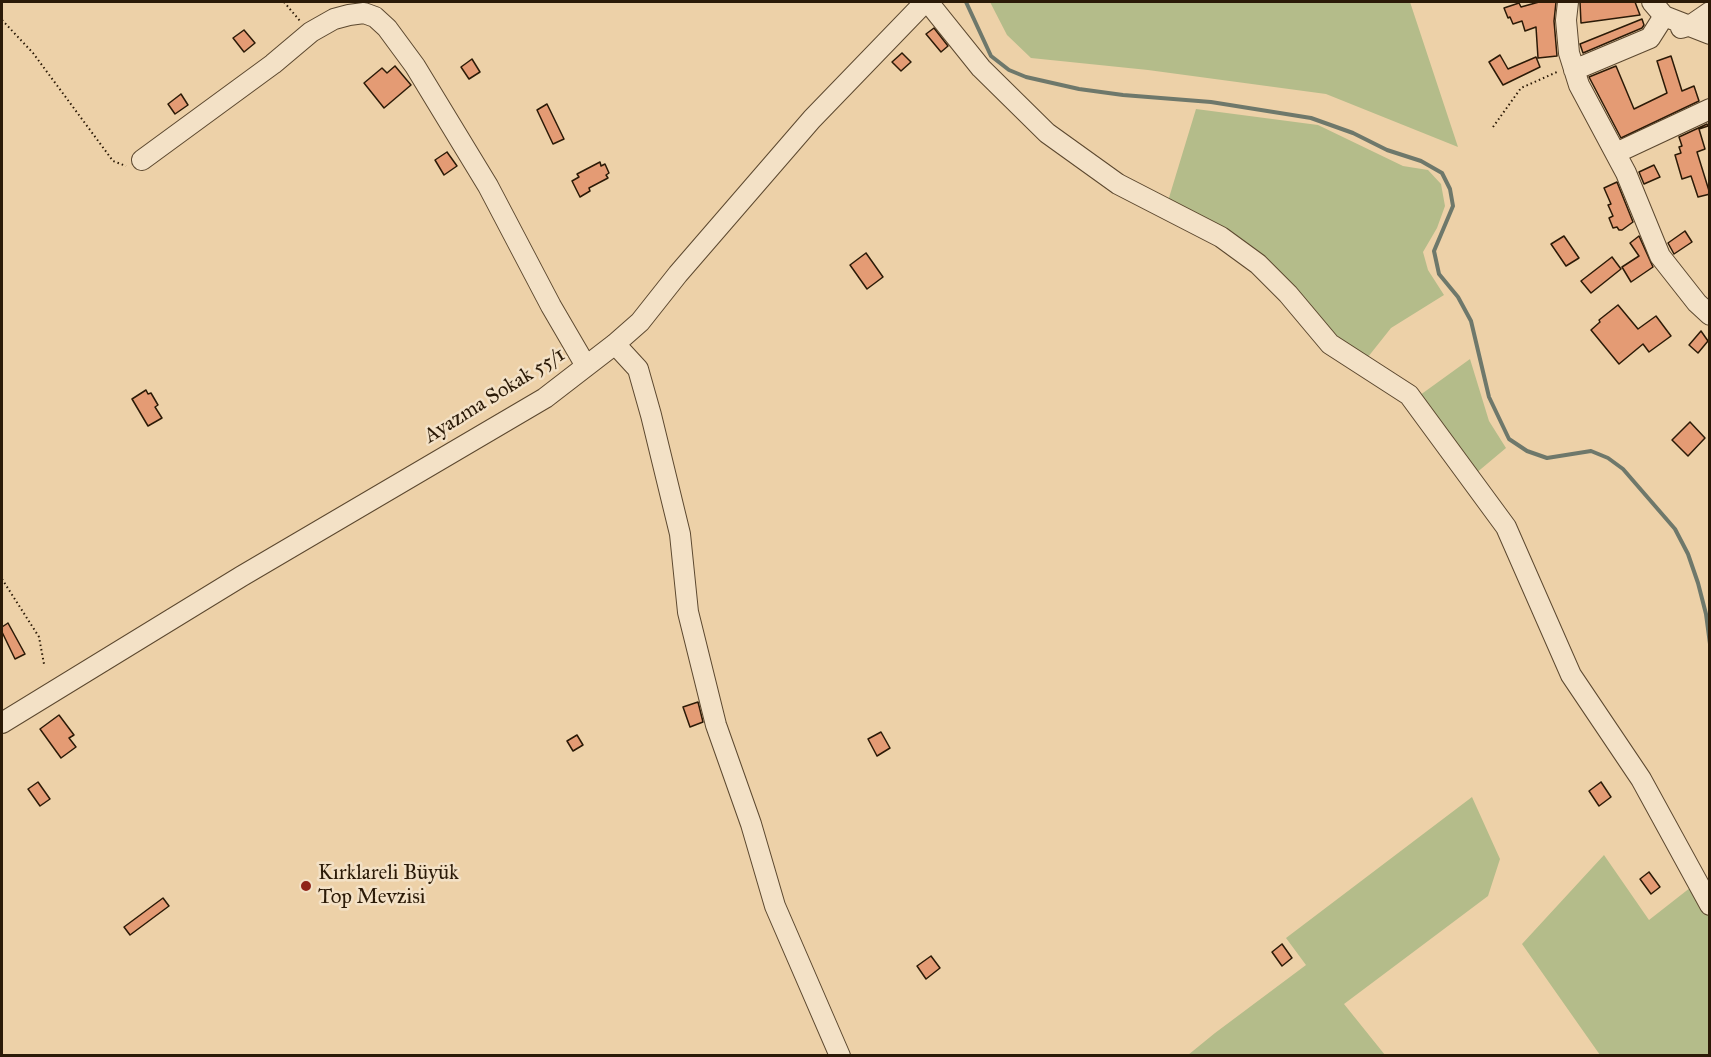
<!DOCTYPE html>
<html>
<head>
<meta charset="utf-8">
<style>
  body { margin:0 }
  #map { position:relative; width:1711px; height:1057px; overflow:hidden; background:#edd1a8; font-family:"IM FELL Great Primer",serif }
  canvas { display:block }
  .frame { position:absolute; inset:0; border:3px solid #2b1a07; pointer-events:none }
</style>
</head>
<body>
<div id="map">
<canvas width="1711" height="1057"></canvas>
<div class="frame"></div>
</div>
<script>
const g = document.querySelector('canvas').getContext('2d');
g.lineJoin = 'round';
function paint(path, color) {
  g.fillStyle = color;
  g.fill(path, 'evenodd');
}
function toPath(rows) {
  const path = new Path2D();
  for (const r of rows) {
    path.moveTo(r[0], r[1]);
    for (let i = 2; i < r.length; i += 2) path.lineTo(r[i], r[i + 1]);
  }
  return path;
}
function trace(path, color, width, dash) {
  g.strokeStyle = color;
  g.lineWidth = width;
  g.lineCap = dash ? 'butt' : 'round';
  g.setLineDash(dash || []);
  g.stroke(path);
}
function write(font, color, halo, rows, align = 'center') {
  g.font = font + ' "IM FELL Great Primer",serif';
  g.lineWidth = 5;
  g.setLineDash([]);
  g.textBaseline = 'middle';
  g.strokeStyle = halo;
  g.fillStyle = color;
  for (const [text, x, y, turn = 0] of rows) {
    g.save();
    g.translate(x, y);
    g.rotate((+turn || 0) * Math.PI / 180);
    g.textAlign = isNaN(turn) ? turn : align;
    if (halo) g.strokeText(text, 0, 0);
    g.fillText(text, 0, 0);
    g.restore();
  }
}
paint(toPath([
  [990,2,1410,2,1458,147,1326,94,1148,70,1031,58,1007,35],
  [1196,109,1318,125,1403,166,1428,170,1441,184,1445,206,1437,228,1423,252,1428,270,1444,295,1391,328,1364,362,1168,201],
  [1470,359,1489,421,1506,448,1475,474,1416,398],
  [1472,797,1500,859,1488,896,1344,1004,1385,1055,1188,1055,1215,1033,1306,965,1286,938],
  [1604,855,1649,920,1695,884,1709,911,1709,1055,1600,1055,1522,944]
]), '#b4bc8a');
trace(toPath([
  [966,2,991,56,1009,70,1026,77,1079,89,1123,95,1211,102,1311,118,1353,133,1387,150,1421,161,1442,173,1450,189,1453,206,1434,251,1439,274,1458,297,1471,321,1489,397,1509,439,1527,451,1547,458,1591,451,1608,458,1623,469,1675,529,1688,554,1698,583,1706,614,1710,644]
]), '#6e786b', 4);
const building = toPath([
  [1539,2,1556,2,1554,21,1557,56,1538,58,1536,27,1525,31,1522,21,1513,24,1510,17,1508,18,1504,8,1519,3,1521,7,1539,2],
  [1580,2,1635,2,1640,15,1581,23,1580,2],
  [1642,19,1644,25,1642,28,1583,53,1580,44,1642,19],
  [934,28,948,46,941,52,926,34,934,28],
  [244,30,255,43,244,52,233,38,244,30],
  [902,53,911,62,901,71,892,62,902,53],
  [1500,55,1508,69,1536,57,1540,67,1503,85,1489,62,1500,55],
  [1671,56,1682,91,1694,86,1699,101,1621,138,1589,77,1616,66,1634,109,1667,93,1657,61,1671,56],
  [472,59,480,72,469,79,461,67,472,59],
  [395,66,411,85,384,108,364,83,382,68,387,73,395,66],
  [181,94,188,105,175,114,168,104,181,94],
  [547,104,564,139,553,144,537,110,547,104],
  [1707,124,1708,126,1699,129,1705,149,1697,152,1710,194,1698,197,1691,176,1682,179,1675,155,1681,153,1679,147,1682,146,1679,137,1707,124],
  [447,152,457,166,444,175,435,160,447,152],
  [600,162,601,166,605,164,609,173,606,175,608,178,589,188,590,191,580,197,572,181,579,177,577,174,600,162],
  [1654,165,1660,177,1644,184,1639,172,1654,165],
  [1617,182,1633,222,1622,230,1619,230,1617,227,1613,228,1609,218,1613,216,1608,205,1611,204,1604,188,1617,182],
  [1685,231,1692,242,1674,254,1668,243,1685,231],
  [1564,236,1579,258,1566,266,1551,244,1564,236],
  [1639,236,1653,267,1631,282,1622,267,1639,256,1630,243,1639,236],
  [866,253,883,277,867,289,850,265,866,253],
  [1612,257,1621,269,1591,293,1581,281,1612,257],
  [1618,305,1638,329,1656,316,1671,336,1649,352,1643,344,1619,364,1591,330,1600,322,1599,320,1618,305],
  [1701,331,1708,341,1698,353,1689,345,1701,331],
  [146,390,148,394,151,393,158,405,155,407,162,418,148,426,132,399,146,390],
  [1690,422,1705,438,1688,456,1672,440,1690,422],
  [8,623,25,654,15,659,2,632,2,627,8,623],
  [698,702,703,722,690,727,683,707,698,702],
  [59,715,74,735,69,738,76,747,61,758,40,729,59,715],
  [881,732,890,748,877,756,868,739,881,732],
  [577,735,583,745,573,751,567,741,577,735],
  [38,782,50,799,40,806,28,789,38,782],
  [1601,782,1611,797,1599,806,1589,791,1601,782],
  [1649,872,1660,887,1651,894,1640,879,1649,872],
  [163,898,169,906,130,935,124,927,163,898],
  [1282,944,1292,958,1282,966,1272,952,1282,944],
  [931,956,940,968,926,979,917,966,931,956]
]);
paint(building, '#e49b74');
trace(building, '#2b1a07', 1.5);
const minor = toPath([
  [928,2,981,68,1047,133,1118,184,1221,237,1258,264,1288,294,1330,344,1409,395,1506,527,1571,675,1641,779,1710,905],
  [1568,2,1566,20,1569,53,1579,85,1626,173,1660,256,1697,303,1710,315],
  [1652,2,1664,16,1710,34],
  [1681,28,1691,25,1710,12],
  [1574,70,1650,38,1664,16],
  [1616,153,1710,109],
  [142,160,273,64,311,32,334,19,349,15,364,13,375,17,387,28,415,66,488,186,551,306,586,366],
  [615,344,638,369,651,415,680,534,688,612,716,725,751,824,775,906,840,1056],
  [2,723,242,576,545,398,615,344,640,322,678,274,812,119,925,2]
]);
trace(minor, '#5c482f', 22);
trace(toPath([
  [284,2,300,21],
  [2,20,33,53,113,161,126,166],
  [1493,127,1521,88,1557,72],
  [2,579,39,637,44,664]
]), '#2b1a07', 2, [1.5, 3]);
trace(minor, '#f3e1c6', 20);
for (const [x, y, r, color] of [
  [306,886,6,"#8f2418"]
]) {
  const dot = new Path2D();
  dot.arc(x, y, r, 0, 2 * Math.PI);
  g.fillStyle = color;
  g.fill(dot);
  trace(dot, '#f3e1c6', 2);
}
write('21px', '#2b1a07', '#f3e1c6', [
  ["Ayazma Sokak 55/1",495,396,-32]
]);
write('21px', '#2b1a07', '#f3e1c6', [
  ["Kırklareli Büyük",318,874],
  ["Top Mevzisi",318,898]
], 'left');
</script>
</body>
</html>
